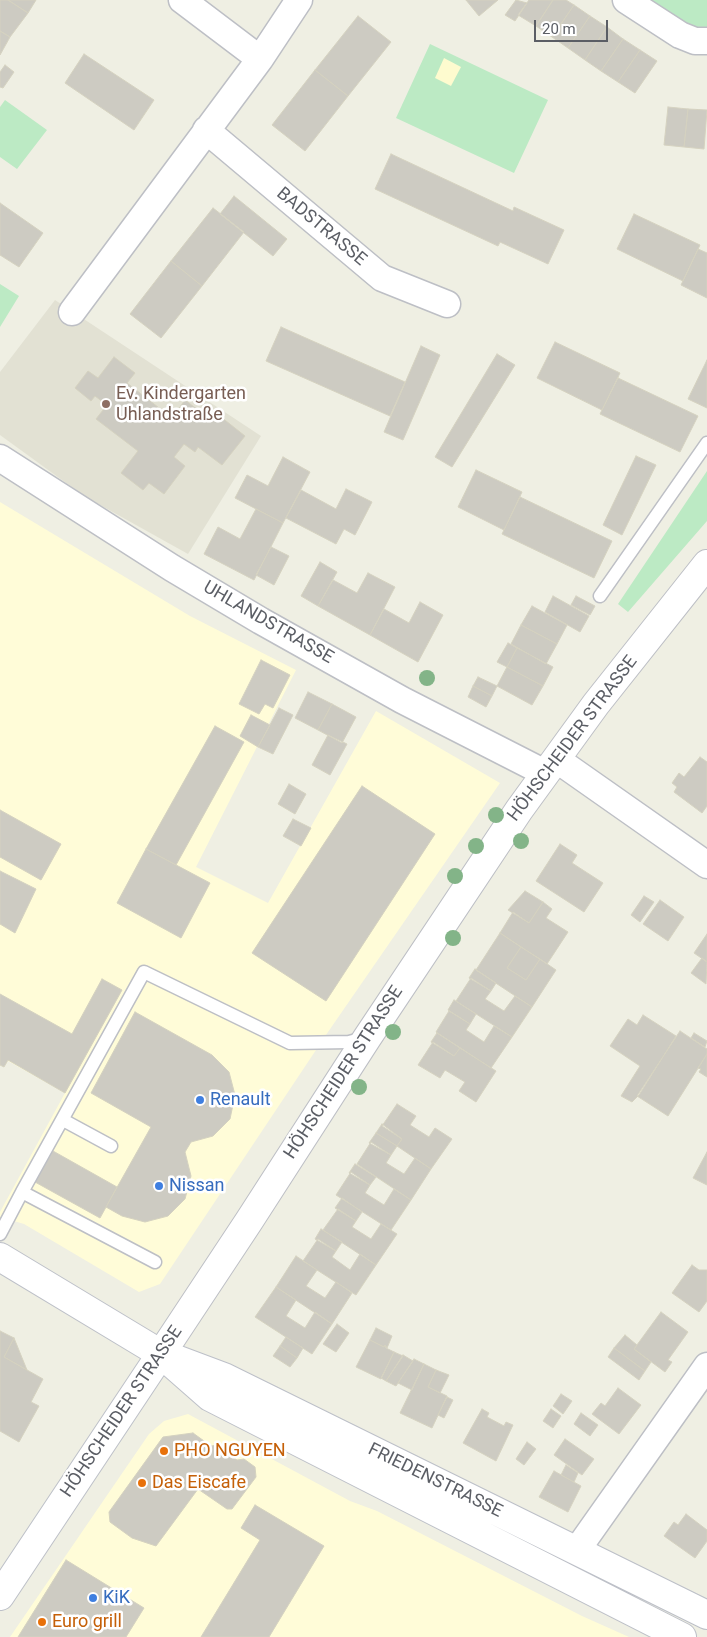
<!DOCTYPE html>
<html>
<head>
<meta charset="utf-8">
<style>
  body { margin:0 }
  #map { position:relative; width:707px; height:1637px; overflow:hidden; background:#efefe3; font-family:Roboto,sans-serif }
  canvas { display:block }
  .scale { position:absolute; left:534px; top:20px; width:74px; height:22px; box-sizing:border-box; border:2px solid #5b5e65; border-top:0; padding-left:6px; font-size:15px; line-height:18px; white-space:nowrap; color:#5b5e65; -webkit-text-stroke:4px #fff; paint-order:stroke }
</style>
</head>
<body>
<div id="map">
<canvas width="707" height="1637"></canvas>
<div class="scale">20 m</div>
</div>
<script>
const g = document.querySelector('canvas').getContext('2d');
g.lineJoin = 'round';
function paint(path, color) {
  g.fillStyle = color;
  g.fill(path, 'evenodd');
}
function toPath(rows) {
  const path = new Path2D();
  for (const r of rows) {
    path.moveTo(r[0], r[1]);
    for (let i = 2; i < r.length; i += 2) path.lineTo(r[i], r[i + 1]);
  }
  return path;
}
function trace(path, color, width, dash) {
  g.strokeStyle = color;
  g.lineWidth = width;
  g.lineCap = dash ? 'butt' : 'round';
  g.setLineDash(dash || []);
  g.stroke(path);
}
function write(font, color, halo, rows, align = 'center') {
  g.font = font + ' Roboto,sans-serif';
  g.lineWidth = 5;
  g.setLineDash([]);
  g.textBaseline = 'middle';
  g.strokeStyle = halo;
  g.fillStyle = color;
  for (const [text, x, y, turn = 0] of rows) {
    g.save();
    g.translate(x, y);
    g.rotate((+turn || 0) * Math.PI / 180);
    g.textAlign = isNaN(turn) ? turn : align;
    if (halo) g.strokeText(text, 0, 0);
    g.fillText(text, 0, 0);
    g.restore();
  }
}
paint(toPath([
  [0,502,190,616,296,670,196,867,268,903,376,711,500,783,328,1032,160,1284,139,1292,24,1224,0,1217,0,1212,65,1093,8,1061,4,1067,0,1065],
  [188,1414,350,1501,377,1511,582,1616,629,1637,10,1637,149,1434,164,1421]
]), '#fffcd8');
paint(toPath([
  [55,300,261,436,188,554,84,496,0,435,0,372]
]), '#e2e1d3');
paint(toPath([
  [644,0,707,0,707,30,686,28],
  [430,44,548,100,514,173,396,118],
  [5,100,47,130,17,169,0,157,0,107],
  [0,284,19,296,0,327],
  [707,471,707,521,628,612,618,604]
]), '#bceac4');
paint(toPath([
  [444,58,461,67,451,86,435,78]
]), '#fefbcf');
const building = toPath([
  [0,0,8,0,28,13,10,37,0,31,0,0],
  [8,0,36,0,28,13,8,0],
  [466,0,498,0,479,16,466,0],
  [516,0,527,3,515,21,505,15,516,0],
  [529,0,553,0,536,26,518,15,529,0],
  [553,0,566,0,574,5,552,37,536,26,553,0],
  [574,5,590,16,568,48,552,37,574,5],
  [358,16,391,42,348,96,315,70,358,16],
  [590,16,607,27,585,60,568,48,590,16],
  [607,27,623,39,601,71,585,60,607,27],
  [0,31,10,37,0,55,0,31],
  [623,39,640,50,618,82,601,71,623,39],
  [640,50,657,61,635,93,618,82,640,50],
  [84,54,154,100,134,130,65,83,84,54],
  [5,65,14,72,3,88,0,87,0,72,5,65],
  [315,70,348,96,305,151,272,125,315,70],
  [668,107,688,109,684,147,664,145,668,107],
  [688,109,707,110,704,149,684,147,688,109],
  [391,154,513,211,514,207,564,230,548,264,500,242,498,246,375,189,391,154],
  [234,196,287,239,273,256,220,214,234,196],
  [0,203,43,233,19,267,0,255,0,203],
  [213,208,244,232,202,286,171,261,213,208],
  [634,214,700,245,683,281,617,249,634,214],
  [698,249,707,253,707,298,681,285,698,249],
  [171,261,202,286,161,338,130,314,171,261],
  [281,327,405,382,390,416,266,361,281,327],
  [555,342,620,373,602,410,537,378,555,342],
  [421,346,440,355,403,440,384,432,421,346],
  [497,354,515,365,452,467,435,457,497,354],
  [114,357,135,373,127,383,172,418,185,400,211,420,216,413,245,436,222,465,198,447,195,452,184,444,174,457,185,466,164,494,149,483,143,490,121,473,138,451,96,419,107,405,95,396,91,401,75,388,88,371,98,378,114,357],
  [707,360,707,408,688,399,707,360],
  [618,378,698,416,680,452,600,414,618,378],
  [636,456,656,465,622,535,603,525,636,456],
  [283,457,310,472,283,523,235,498,247,475,268,486,283,457],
  [476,470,522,492,504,530,458,507,476,470],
  [346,489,372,502,355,535,344,529,336,544,286,518,301,490,336,509,346,489],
  [520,497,612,541,594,578,502,534,520,497],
  [256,509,283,523,254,580,204,554,218,527,240,539,256,509],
  [271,547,289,556,274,585,256,575,271,547],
  [320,562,337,572,318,606,301,596,320,562],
  [368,573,395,587,370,635,318,606,333,580,357,593,368,573],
  [553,596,589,616,580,632,545,612,553,596],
  [576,596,595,606,590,615,571,605,576,596],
  [420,602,443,615,418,662,370,635,384,609,409,623,420,602],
  [532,606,567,625,557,644,521,625,532,606],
  [521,625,557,644,546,664,511,644,521,625],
  [508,643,517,648,507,667,497,662,508,643],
  [517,648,553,667,543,686,507,667,517,648],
  [261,660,290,675,273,708,265,704,259,714,239,704,261,660],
  [507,667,543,686,532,705,497,686,507,667],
  [478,677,497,686,492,696,473,686,478,677],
  [473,686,492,696,486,707,468,697,473,686],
  [308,692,332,704,318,730,295,718,308,692],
  [332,704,356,717,342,743,318,730,332,704],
  [279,708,293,715,273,754,258,747,279,708],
  [251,715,270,725,258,747,240,736,251,715],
  [215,726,244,742,176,865,146,849,215,726],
  [328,735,347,744,330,775,312,765,328,735],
  [700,757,707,762,707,806,702,813,674,792,677,787,672,783,679,773,684,777,700,757],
  [289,784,306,794,295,814,278,804,289,784],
  [362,786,435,834,326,1001,252,953,362,786],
  [0,810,61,844,41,880,0,857,0,810],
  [293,819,311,828,301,846,283,836,293,819],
  [560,844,577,855,572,863,603,883,584,912,536,881,560,844],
  [146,849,210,883,181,938,117,903,146,849],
  [0,871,36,889,15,933,0,924,0,871],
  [525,891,543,902,529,923,508,910,525,891],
  [644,896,654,902,640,922,631,915,644,896],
  [660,900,684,917,668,941,643,924,660,900],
  [543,902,552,909,546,918,568,932,547,964,500,933,513,912,529,923,543,902],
  [500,933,521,947,507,968,526,980,540,959,556,970,532,1007,476,970,500,933],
  [707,934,707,962,694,953,707,934],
  [521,947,540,959,526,980,507,968,521,947],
  [702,958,707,962,706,984,691,973,702,958],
  [475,969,496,983,491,991,469,978,475,969],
  [471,978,491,991,485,999,504,1011,515,996,532,1007,512,1037,456,1001,471,978],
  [102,979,122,990,65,1093,8,1060,4,1067,0,1065,0,994,72,1034,102,979],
  [454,1000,476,1014,470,1024,448,1010,454,1000],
  [449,1011,470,1024,466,1030,484,1042,494,1026,512,1037,491,1068,436,1032,449,1011],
  [135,1012,212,1055,229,1072,235,1095,230,1119,213,1136,191,1142,185,1152,191,1176,185,1199,168,1216,145,1222,122,1216,106,1207,151,1127,91,1093,135,1012],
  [643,1015,676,1036,639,1095,632,1102,621,1096,640,1066,610,1046,628,1019,637,1025,643,1015],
  [680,1031,707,1049,707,1054,668,1116,637,1096,680,1031],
  [437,1033,460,1048,454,1056,431,1042,437,1033],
  [694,1033,707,1041,705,1047,691,1038,694,1033],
  [433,1042,454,1056,460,1048,496,1071,476,1102,459,1091,465,1082,445,1070,440,1078,418,1065,433,1042],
  [707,1054,707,1077,699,1072,701,1069,698,1068,707,1054],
  [397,1104,416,1116,410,1125,429,1137,435,1128,452,1139,431,1169,397,1146,402,1139,382,1126,397,1104],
  [382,1124,402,1139,397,1146,376,1133,382,1124],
  [376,1133,397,1146,391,1155,369,1143,376,1133],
  [371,1142,391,1155,386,1163,404,1174,415,1158,431,1169,411,1200,357,1164,371,1142],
  [53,1151,117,1187,100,1218,35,1182,53,1151],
  [707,1152,707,1185,693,1178,707,1152],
  [355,1164,376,1177,370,1185,349,1173,355,1164],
  [351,1172,370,1185,365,1193,384,1205,394,1189,411,1200,391,1230,336,1195,351,1172],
  [342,1198,362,1212,356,1221,335,1208,342,1198],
  [338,1209,356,1221,352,1227,371,1239,381,1224,397,1234,376,1265,323,1230,338,1209],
  [321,1229,342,1242,336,1251,315,1239,321,1229],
  [318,1239,336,1251,332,1257,350,1270,360,1254,376,1265,356,1295,303,1261,318,1239],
  [296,1256,317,1270,306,1286,325,1298,336,1282,352,1293,332,1324,276,1287,296,1256],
  [692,1265,699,1270,707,1270,707,1301,699,1312,672,1293,692,1265],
  [276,1287,296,1300,286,1316,305,1328,315,1312,332,1324,312,1354,255,1317,276,1287],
  [661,1312,688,1332,668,1360,672,1362,665,1372,634,1349,661,1312],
  [337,1324,349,1333,336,1352,323,1344,337,1324],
  [376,1328,392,1336,387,1348,385,1345,384,1347,370,1340,376,1328],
  [0,1331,14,1338,4,1357,43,1379,31,1402,39,1406,19,1442,0,1431,0,1331],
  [625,1335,637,1345,634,1349,651,1362,645,1371,614,1348,625,1335],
  [286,1337,303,1348,297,1358,280,1346,286,1337],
  [14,1338,27,1370,4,1357,14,1338],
  [370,1340,384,1347,385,1345,386,1348,394,1352,381,1379,356,1367,370,1340],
  [280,1346,297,1358,290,1367,273,1356,280,1346],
  [614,1348,645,1371,639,1380,608,1357,614,1348],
  [394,1352,403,1356,386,1381,381,1378,394,1352],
  [403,1355,413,1361,396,1386,386,1381,403,1355],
  [414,1359,424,1364,412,1390,398,1383,414,1359],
  [424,1364,436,1370,428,1387,447,1396,432,1428,400,1413,424,1364],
  [436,1370,449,1375,440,1393,428,1387,436,1370],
  [618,1388,641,1405,619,1434,592,1414,601,1403,605,1406,618,1388],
  [561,1394,572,1401,563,1414,553,1406,561,1394],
  [447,1397,453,1400,444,1418,438,1415,447,1397],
  [482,1409,489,1413,487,1417,504,1426,506,1422,513,1425,496,1461,463,1443,482,1409],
  [551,1409,561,1416,553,1428,543,1421,551,1409],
  [581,1413,598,1425,590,1436,574,1424,581,1413],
  [193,1433,211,1446,217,1445,237,1460,244,1459,255,1467,256,1477,232,1509,227,1509,198,1489,156,1546,132,1538,110,1522,109,1512,163,1437,193,1433],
  [565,1439,594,1459,582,1475,554,1455,565,1439],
  [527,1442,536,1449,524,1465,516,1459,527,1442],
  [566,1465,578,1473,574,1482,561,1475,566,1465],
  [554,1471,581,1486,568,1512,539,1497,554,1471],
  [255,1505,324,1546,269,1637,201,1637,260,1540,241,1528,255,1505],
  [686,1514,707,1530,707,1541,695,1558,664,1536,674,1522,678,1525,686,1514],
  [66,1560,144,1608,126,1637,18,1637,66,1560]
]);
paint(building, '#cdcbc2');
trace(building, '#d5d2c0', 1);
const service = toPath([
  [600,596,707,443],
  [63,1120,111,1146],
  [22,1192,144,972,290,1043,349,1042,364,1038],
  [0,1234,22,1192,155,1262]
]);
const minor = toPath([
  [182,0,260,59],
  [626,0,680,35,695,41,707,41],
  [206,130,382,278,447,304],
  [72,312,260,59,299,0],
  [0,458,172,568,261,621,402,700,545,773],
  [556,759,707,865],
  [577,1550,707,1366]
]);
const tertiary = toPath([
  [161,1354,249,1221,367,1038,519,810,596,704,707,564]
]);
const secondary = toPath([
  [0,1257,161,1354,210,1397,682,1637],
  [176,1359,224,1377,707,1615],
  [0,1596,161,1354]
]);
trace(service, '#bdbfc5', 15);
trace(minor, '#bdbfc5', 29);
trace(tertiary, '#bdbfc5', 30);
trace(secondary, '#bdc0c8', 30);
trace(service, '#fff', 12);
trace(minor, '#fff', 26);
trace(tertiary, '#fff', 28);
trace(secondary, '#fff', 28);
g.fillStyle = '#83b488';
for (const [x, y] of [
  [427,678],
  [496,815],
  [521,841],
  [476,846],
  [455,876],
  [453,938],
  [393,1032],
  [359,1087]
]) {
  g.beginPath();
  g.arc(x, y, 8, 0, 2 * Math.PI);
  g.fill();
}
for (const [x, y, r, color] of [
  [106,404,5,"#8d6e63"],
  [200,1100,5,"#3f7fe0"],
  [159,1186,5,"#3f7fe0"],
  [164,1451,5,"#e8710a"],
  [142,1483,5,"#e8710a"],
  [93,1598,5,"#3f7fe0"],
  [42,1622,5,"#e8710a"]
]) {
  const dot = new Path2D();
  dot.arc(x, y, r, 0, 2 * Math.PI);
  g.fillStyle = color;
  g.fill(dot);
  trace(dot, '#fff', 2);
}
write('18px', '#5b5e65', '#fff', [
  ["BADSTRASSE",321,227,40],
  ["UHLANDSTRASSE",268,623,30],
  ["HÖHSCHEIDER STRASSE",573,739,-53],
  ["HÖHSCHEIDER STRASSE",344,1073,-57],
  ["HÖHSCHEIDER STRASSE",122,1412,-56],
  ["FRIEDENSTRASSE",435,1481,26]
]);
write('18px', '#785e54', '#fff', [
  ["Ev. Kindergarten",116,394],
  ["Uhlandstraße",116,415]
], 'left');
write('18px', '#366cbe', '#fff', [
  ["Renault",210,1100],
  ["Nissan",169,1186],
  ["KiK",103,1598]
], 'left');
write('18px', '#c56008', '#fff', [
  ["PHO NGUYEN",174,1451],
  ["Das Eiscafe",152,1483],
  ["Euro grill",52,1622]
], 'left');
</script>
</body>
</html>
